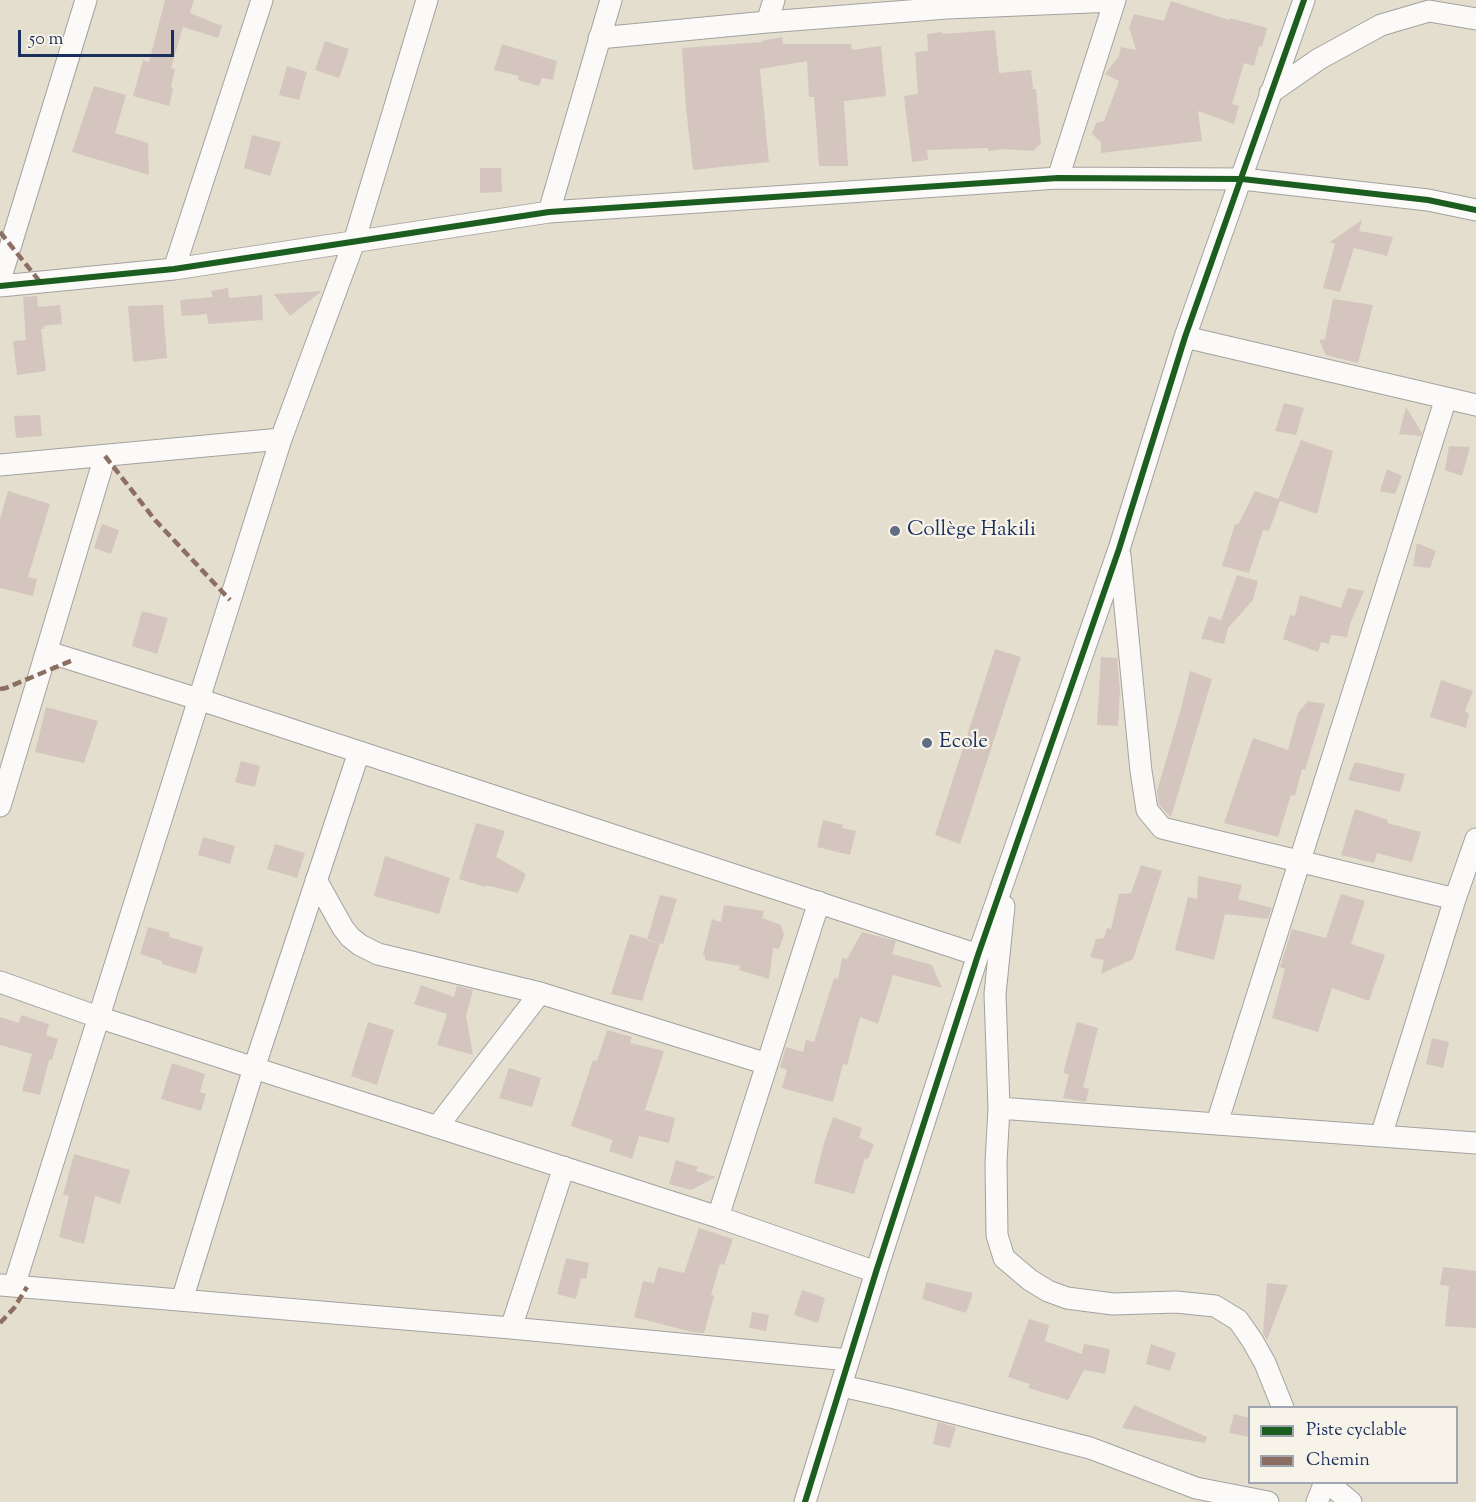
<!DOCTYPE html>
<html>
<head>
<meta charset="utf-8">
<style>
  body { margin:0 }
  #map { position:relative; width:1476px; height:1502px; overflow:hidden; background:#e4dece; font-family:"Sorts Mill Goudy",serif }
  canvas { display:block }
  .legend { position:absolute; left:1248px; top:1406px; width:210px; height:78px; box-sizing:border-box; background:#f7f3e8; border:2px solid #9fa5b1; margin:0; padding:8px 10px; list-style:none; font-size:18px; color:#1b2f5e }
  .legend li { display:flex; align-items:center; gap:12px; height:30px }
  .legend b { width:30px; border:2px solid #9fa5b1 }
  .scale { position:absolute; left:18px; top:30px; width:156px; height:27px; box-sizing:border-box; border:3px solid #1b2f5e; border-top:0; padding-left:8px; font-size:18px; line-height:21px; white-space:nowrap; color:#1b2f5e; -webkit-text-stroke:4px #f7f3e8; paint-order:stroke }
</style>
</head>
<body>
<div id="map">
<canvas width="1476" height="1502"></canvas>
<ul class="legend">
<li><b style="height:8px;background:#1b5e20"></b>Piste cyclable</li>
<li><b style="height:8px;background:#8d6e63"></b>Chemin</li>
</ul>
<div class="scale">50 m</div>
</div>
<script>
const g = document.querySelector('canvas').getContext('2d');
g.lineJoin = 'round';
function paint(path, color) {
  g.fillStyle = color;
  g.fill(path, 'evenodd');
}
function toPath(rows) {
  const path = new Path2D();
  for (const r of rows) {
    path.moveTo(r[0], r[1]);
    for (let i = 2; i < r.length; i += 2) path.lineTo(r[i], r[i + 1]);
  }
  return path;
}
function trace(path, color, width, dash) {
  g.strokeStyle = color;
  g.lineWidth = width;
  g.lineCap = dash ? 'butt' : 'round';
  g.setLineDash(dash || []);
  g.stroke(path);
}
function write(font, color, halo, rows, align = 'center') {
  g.font = font + ' "Sorts Mill Goudy",serif';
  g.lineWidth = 4.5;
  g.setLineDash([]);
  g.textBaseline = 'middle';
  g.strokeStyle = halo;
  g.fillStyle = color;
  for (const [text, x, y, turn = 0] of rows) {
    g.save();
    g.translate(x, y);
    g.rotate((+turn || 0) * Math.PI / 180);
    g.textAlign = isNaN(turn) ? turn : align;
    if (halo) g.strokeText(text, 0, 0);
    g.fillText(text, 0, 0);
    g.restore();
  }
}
paint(toPath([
  [165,0,194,0,190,13,222,26,218,38,183,27,171,68,175,69,171,86,173,89,169,106,133,96,143,60,149,62],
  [1171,1,1229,20,1230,18,1267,28,1262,47,1259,46,1254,66,1244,63,1232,104,1239,106,1234,124,1198,111,1202,141,1101,153,1101,142,1092,134,1096,123,1104,121,1119,81,1105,74,1119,56,1121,47,1136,50,1129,27,1134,14,1164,21],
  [995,30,999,73,1031,70,1033,89,1036,89,1041,144,1033,151,1003,149,988,151,988,148,927,150,928,160,912,162,904,96,918,94,915,52,928,51,927,34,942,32,943,34],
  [782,37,783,44,851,44,852,50,881,46,886,96,844,101,848,166,819,166,814,97,809,97,807,61,760,69,769,162,693,170,686,108,682,48,762,42,761,41],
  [325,41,349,49,339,78,315,70],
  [502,44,557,61,553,80,542,78,539,86,518,80,519,76,494,70],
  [287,66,307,72,299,100,279,95],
  [94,86,126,95,115,133,148,143,149,175,72,152],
  [252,135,281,142,270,176,244,168],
  [480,168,501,168,502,192,480,193],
  [1362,220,1359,231,1393,237,1387,256,1354,248,1340,292,1323,288,1335,244,1330,242],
  [228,288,229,298,262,295,263,320,208,324,207,314,182,316,180,300,213,297,211,291],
  [322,291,290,316,274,294],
  [37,296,38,307,60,305,62,324,43,326,44,329,41,329,46,371,17,375,13,341,26,340,23,297],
  [1333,299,1373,305,1358,363,1326,355,1319,340,1325,339],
  [163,305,167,358,133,362,128,306],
  [1284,403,1304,408,1296,435,1275,431],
  [1406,407,1422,433,1421,436,1399,434],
  [40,415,42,436,16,438,14,416],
  [1301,440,1333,451,1317,514,1280,501,1269,531,1263,530,1249,573,1222,566,1235,524,1238,525,1255,491,1278,499],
  [1449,446,1470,447,1462,476,1445,470],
  [1387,469,1402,476,1395,494,1380,491],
  [8,491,50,504,28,577,37,579,33,596,0,588,0,519],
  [102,524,119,530,111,554,94,548],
  [1417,543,1436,551,1430,568,1413,566],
  [1237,575,1258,581,1253,600,1228,628,1224,644,1216,642,1213,644,1214,641,1201,639,1209,616,1221,620],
  [1348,588,1364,591,1350,624,1347,637,1331,635,1329,644,1321,642,1318,652,1283,639,1290,615,1295,616,1300,595,1341,608],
  [142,611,168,618,157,654,132,646],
  [995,649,1021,657,960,844,935,835],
  [1101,657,1117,658,1120,690,1118,726,1097,725],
  [1190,671,1212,679,1171,817,1159,805,1157,791,1181,709],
  [1441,680,1473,691,1465,711,1469,714,1466,728,1430,717],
  [1308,701,1325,704,1305,770,1302,769,1295,796,1291,795,1278,837,1224,823,1253,738,1288,750,1298,713],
  [46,707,98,721,84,763,35,752],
  [241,761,260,766,255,787,235,782],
  [1355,762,1405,774,1400,792,1348,780],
  [1355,809,1388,820,1387,823,1421,832,1412,862,1377,853,1374,863,1341,855],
  [823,820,843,825,842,828,856,831,850,855,817,847],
  [476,823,505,831,496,857,526,874,518,893,486,885,485,887,459,879],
  [203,837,235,846,230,864,198,855],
  [275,844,305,853,297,878,267,869],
  [385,856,450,878,439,914,374,896],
  [1141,865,1162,871,1133,959,1101,974,1104,960,1090,957,1096,939,1104,938,1107,928,1111,929,1119,894,1131,893],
  [1198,876,1242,885,1238,899,1272,908,1268,919,1225,914,1214,960,1175,950,1188,897,1197,899],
  [1341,894,1365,901,1351,944,1385,955,1369,1001,1332,988,1318,1032,1272,1018,1285,969,1280,967,1292,929,1326,938],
  [660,895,677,899,663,944,647,940],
  [724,905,764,911,762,918,781,925,784,935,779,949,773,948,769,979,739,970,740,966,705,960,705,956,703,955,712,919,721,922],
  [148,927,170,933,169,937,203,947,196,974,162,964,162,961,140,954],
  [862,932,896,941,892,954,932,965,942,988,893,975,878,1024,860,1017,847,1065,843,1064,833,1102,782,1088,787,1070,780,1067,786,1047,803,1052,806,1040,814,1042,834,978,838,979,842,958,847,959],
  [630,934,660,943,642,1001,611,994],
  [421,985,454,997,457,986,473,990,466,1016,473,1055,437,1045,447,1014,414,1004],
  [21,1015,49,1024,46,1035,58,1039,52,1060,49,1060,40,1095,22,1091,32,1054,0,1045,0,1017,19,1023],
  [368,1022,394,1030,377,1085,351,1076],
  [1077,1022,1098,1028,1083,1087,1089,1089,1086,1102,1063,1098,1069,1074,1063,1073],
  [607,1030,632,1037,630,1043,664,1051,645,1110,675,1118,669,1143,639,1136,632,1159,609,1151,613,1140,571,1126,593,1060,597,1061],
  [1432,1038,1449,1042,1443,1068,1426,1064],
  [172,1063,205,1074,200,1092,206,1094,201,1111,161,1099],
  [509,1068,541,1078,532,1107,499,1098],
  [833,1117,862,1128,859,1138,874,1144,868,1159,865,1158,854,1194,814,1183,824,1143],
  [74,1154,130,1170,120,1204,95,1196,84,1244,59,1237,69,1196,63,1195],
  [676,1160,698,1167,696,1171,716,1177,691,1190,669,1184],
  [699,1228,733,1239,724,1265,720,1264,711,1295,714,1296,704,1333,692,1332,634,1317,643,1281,654,1283,658,1267,684,1273],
  [566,1258,589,1263,586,1279,581,1278,576,1299,557,1294],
  [1443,1267,1476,1271,1476,1328,1445,1326,1449,1286,1440,1285],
  [926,1282,973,1293,966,1313,922,1299],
  [1267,1283,1288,1285,1267,1340,1263,1333],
  [802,1290,825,1298,818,1323,794,1315],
  [752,1312,769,1315,766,1331,749,1328],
  [1029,1319,1049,1325,1045,1341,1082,1354,1084,1344,1110,1349,1105,1374,1084,1370,1068,1400,1028,1388,1030,1384,1008,1377],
  [1151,1344,1176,1353,1170,1371,1146,1364],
  [1134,1405,1207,1437,1205,1443,1122,1428],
  [1234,1414,1250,1418,1250,1437,1229,1433],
  [938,1422,956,1427,950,1448,933,1444]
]), '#d4c6be');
const minor = toPath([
  [767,22,774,0],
  [599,38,767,22,947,8,1114,1],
  [1270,93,1319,59,1381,25,1429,11,1476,19],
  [1058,178,1115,0],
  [549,212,611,0],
  [174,269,262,0],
  [0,280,86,0],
  [0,286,174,269,549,212,1058,178,1242,179,1428,200,1476,210],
  [1185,337,1476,405],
  [0,465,281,439],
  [1120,555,1141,771,1147,810,1162,828,1455,899],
  [48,652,198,699,978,955],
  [0,806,105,456],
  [316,880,343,928,350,937,360,945,378,954,540,993,767,1064],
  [1004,906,995,994,999,1108,996,1162,997,1235,1004,1258,1030,1280,1048,1291,1067,1298,1113,1304,1176,1302,1215,1306,1238,1320,1252,1340,1265,1363,1283,1408],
  [0,982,98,1017,254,1068,718,1217,876,1272],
  [999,1108,1476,1143],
  [1217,1123,1446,398],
  [437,1127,540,993],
  [1381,1136,1455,899,1476,839],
  [718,1217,819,902],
  [1,1285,511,1328,849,1360],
  [14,1286,281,439,354,242,427,0],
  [182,1300,254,1068,359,752],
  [511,1328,564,1167],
  [842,1386,895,1398,1090,1448,1196,1488,1268,1502],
  [1327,1482,1351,1502],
  [805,1502,876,1272,978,955,1119,549,1185,337,1304,0],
  [1317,1502,1325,1482]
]);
trace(minor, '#a3a29f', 23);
trace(minor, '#fbfaf8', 21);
trace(toPath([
  [0,232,41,283],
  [105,456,155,520,230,600],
  [0,689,6,688,73,660],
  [0,1323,14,1308,27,1287]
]), '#8d6e63', 4.5, [9, 4.5]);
trace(toPath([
  [0,286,174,269,549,212,1058,178,1242,179,1428,200,1476,210],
  [805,1502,876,1272,978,955,1119,549,1185,337,1304,0]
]), '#1b5e20', 6);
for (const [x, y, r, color] of [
  [895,531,6,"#616c85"],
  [927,743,6,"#616c85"]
]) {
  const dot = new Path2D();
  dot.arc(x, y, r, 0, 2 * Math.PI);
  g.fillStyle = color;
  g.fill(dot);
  trace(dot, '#f7f3e8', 2);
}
write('21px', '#1b2f5e', '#f7f3e8', [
  ["Collège Hakili",907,531],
  ["Ecole",939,743]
], 'left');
</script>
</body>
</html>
